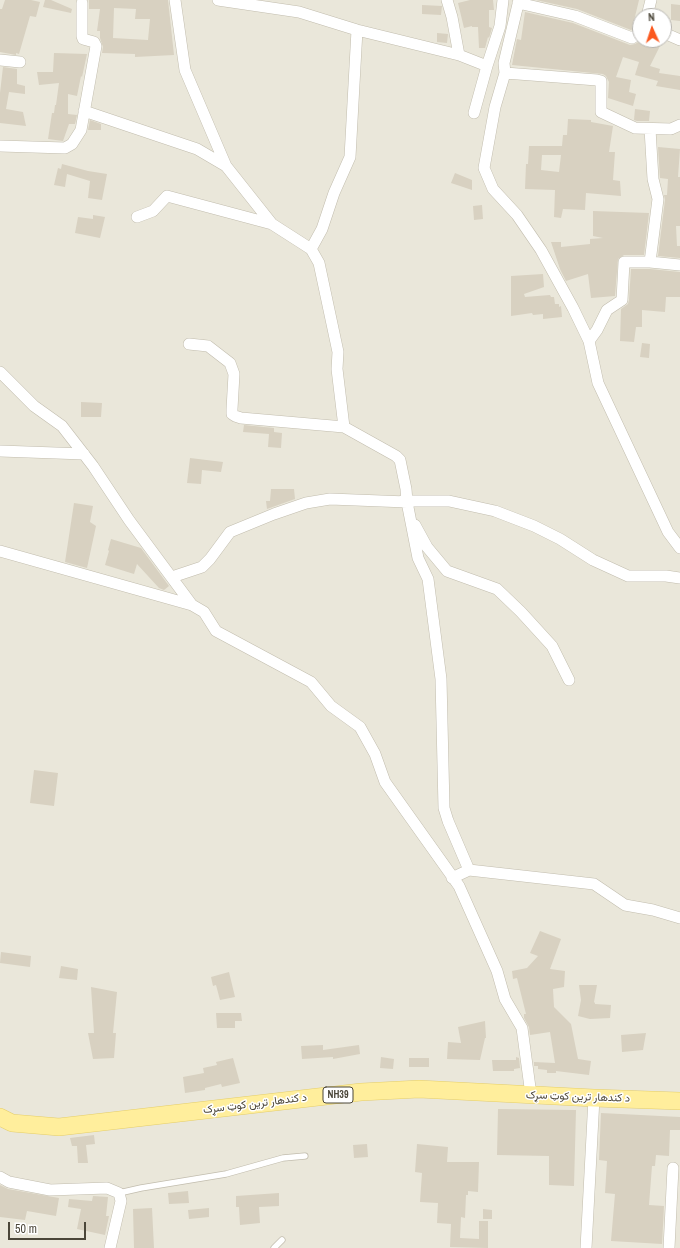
<!DOCTYPE html>
<html>
<head>
<meta charset="utf-8">
<style>
  body { margin:0 }
  #map { position:relative; width:680px; height:1248px; overflow:hidden; background:#f6f4ec; font-family:"Archivo Narrow",sans-serif }
  canvas { display:block }
  .north { position:absolute; left:632px; top:8px; width:40px; height:40px; box-sizing:border-box; background:#fff; border:1px solid #b7b5b0; border-radius:50%; rotate:357deg; font-size:11px; font-weight:700; line-height:16px; text-align:center; color:#4b4639 }
  .north::after { content:''; display:block; margin:auto; width:14px; height:18px; background:#fb581e; clip-path:polygon(50% 0,100% 100%,50% 72%,0 100%) }
  .scale { position:absolute; left:8px; top:1222px; width:78px; height:18px; box-sizing:border-box; border:2px solid #4b4639; border-top:0; padding-left:5px; font-size:12px; line-height:14px; white-space:nowrap; color:#4b4639; -webkit-text-stroke:3px #fff; paint-order:stroke }
</style>
</head>
<body>
<div id="map">
<canvas width="680" height="1248"></canvas>
<div class="north">N</div>
<div class="scale">50 m</div>
</div>
<script>
const g = document.querySelector('canvas').getContext('2d');
g.lineJoin = 'round';
function paint(path, color) {
  g.fillStyle = color;
  g.fill(path, 'evenodd');
}
function toPath(rows) {
  const path = new Path2D();
  for (const r of rows) {
    path.moveTo(r[0], r[1]);
    for (let i = 2; i < r.length; i += 2) path.lineTo(r[i], r[i + 1]);
  }
  return path;
}
function trace(path, color, width, dash) {
  g.strokeStyle = color;
  g.lineWidth = width;
  g.lineCap = dash ? 'butt' : 'round';
  g.setLineDash(dash || []);
  g.stroke(path);
}
function write(font, color, halo, rows, align = 'center') {
  g.font = font + ' "Archivo Narrow",Vazirmatn,sans-serif';
  g.lineWidth = 3;
  g.setLineDash([]);
  g.textBaseline = 'middle';
  g.strokeStyle = halo;
  g.fillStyle = color;
  for (const [text, x, y, turn = 0] of rows) {
    g.save();
    g.translate(x, y);
    g.rotate((+turn || 0) * Math.PI / 180);
    g.textAlign = isNaN(turn) ? turn : align;
    if (halo) g.strokeText(text, 0, 0);
    g.fillText(text, 0, 0);
    g.restore();
  }
}
paint(toPath([
  [0,0,680,0,680,1248,0,1248],
  [640,16,664,16,664,40,640,40]
]), '#eae7da');
paint(toPath([
  [5,0,31,0,40,2,36,17,30,16,19,54,16,53,16,55,0,52,0,9,2,9],
  [45,0,51,0,72,9,71,13,43,7],
  [89,0,168,0,174,55,135,57,135,54,102,53,103,47,100,38,100,31,97,31,100,9,89,9],
  [114,8,136,9,135,19,150,19,148,40,113,38],
  [470,0,493,0,494,10,489,10,489,27,492,28,489,38,488,37,485,48,479,48,478,27,472,27,472,26,464,28,458,3],
  [536,0,639,0,632,29,633,29,631,30,577,9],
  [671,4,680,5,680,21,671,20],
  [422,5,442,6,441,15,422,14],
  [525,12,573,23,630,45,635,44,642,40,663,40,650,66,660,69,659,73,680,76,680,90,656,86,658,81,635,75,639,62,623,57,616,77,631,80,629,92,636,94,633,106,608,98,609,82,606,76,603,74,512,65,517,39,521,40],
  [437,33,448,34,447,43,437,42],
  [54,53,87,54,82,77,81,76,77,96,68,94,68,114,77,115,75,124,69,124,63,141,48,139,52,113,54,113,55,105,56,105,59,83,39,85,37,72,53,72],
  [3,67,17,69,17,84,25,86,25,94,9,92,6,109,23,112,26,126,0,123,0,93],
  [635,109,650,111,649,121,637,121,634,120],
  [568,119,591,120,591,122,613,126,609,152,615,152,613,180,620,181,621,196,586,193,585,210,563,209,561,218,554,217,555,190,525,189,526,164,528,164,529,146,562,146,563,135,567,135],
  [542,155,561,155,559,172,541,170],
  [90,120,101,124,101,130,88,130],
  [658,147,680,149,678,177,680,177,680,226,676,226,677,246,680,246,680,258,658,256,665,200,664,195,667,195,668,179,660,178],
  [62,164,88,171,107,174,102,200,88,198,90,181,67,174,65,187,54,185,58,168,61,169],
  [455,173,472,180,472,190,451,183],
  [482,205,483,219,474,220,473,206],
  [593,211,649,213,644,255,624,255,618,259,615,296,591,298,588,274,566,281,560,269,551,242,561,242,561,247,590,244,590,239,603,238,593,236],
  [93,215,105,217,100,238,75,233,78,217,93,219],
  [631,269,650,269,680,272,680,297,666,297,665,312,642,310,642,327,636,327,634,342,620,341,621,309,628,304,629,300],
  [543,274,544,287,524,294,525,297,550,295,551,297,554,297,555,304,559,304,559,307,561,306,562,317,543,319,543,314,533,315,532,313,511,316,511,276],
  [642,343,650,344,649,358,640,357],
  [81,402,102,403,101,417,81,417],
  [244,425,274,428,274,432,282,433,281,448,268,447,269,434,243,432],
  [190,458,223,462,221,472,202,470,201,484,187,483],
  [271,489,294,489,295,499,267,509,266,501,270,501],
  [74,503,93,506,90,522,96,526,87,568,65,562],
  [111,539,141,548,169,586,164,590,159,588,137,564,134,574,105,565,109,551,108,550],
  [34,770,58,773,54,806,30,803],
  [540,931,561,939,550,969,565,971,564,987,553,989,554,1007,571,1024,578,1059,591,1061,589,1075,556,1071,556,1073,547,1073,547,1070,538,1069,538,1066,534,1066,534,1062,555,1063,550,1032,530,1035,529,1027,524,1018,524,1014,526,1014,517,978,513,979,512,971,527,968,538,956,530,953],
  [1,952,31,956,30,967,0,963],
  [61,966,78,969,77,980,59,978],
  [229,972,235,997,220,1000,216,985,213,986,211,977],
  [579,985,597,985,594,1002,595,1003,595,1004,611,1005,610,1018,590,1019,578,1016,581,1000],
  [91,987,117,992,113,1033,116,1033,114,1058,93,1059,88,1033,94,1033],
  [216,1013,241,1013,242,1021,235,1021,235,1028,217,1028],
  [485,1021,486,1038,485,1038,480,1060,447,1059,448,1042,461,1043,458,1027],
  [646,1033,643,1050,622,1052,621,1035],
  [323,1045,323,1050,359,1045,360,1054,333,1059,333,1057,302,1059,301,1046],
  [381,1057,394,1059,393,1069,380,1068],
  [516,1057,519,1058,520,1068,514,1069,514,1071,493,1071,492,1060,516,1060],
  [233,1058,240,1083,222,1087,221,1084,205,1088,205,1090,185,1093,183,1077,204,1073,203,1068,217,1065,216,1062],
  [409,1058,429,1058,429,1067,409,1067],
  [498,1109,576,1110,574,1186,549,1185,549,1156,497,1155],
  [601,1113,680,1117,680,1130,670,1130,669,1156,656,1155,655,1166,652,1166,649,1205,664,1206,662,1244,611,1241,615,1194,605,1193,607,1161,599,1160],
  [94,1135,95,1144,86,1145,88,1163,78,1163,77,1146,72,1146,70,1138],
  [367,1144,368,1157,354,1158,353,1145],
  [417,1144,448,1147,447,1162,479,1162,478,1192,468,1191,468,1195,466,1195,465,1218,461,1217,460,1238,479,1239,479,1221,488,1221,488,1248,450,1247,451,1224,437,1223,438,1203,420,1202,422,1173,415,1172],
  [0,1185,8,1189,59,1198,56,1216,27,1211,25,1220,0,1217],
  [188,1191,189,1203,169,1204,168,1193],
  [279,1193,279,1206,259,1207,260,1223,240,1225,239,1207,236,1207,236,1196],
  [93,1196,108,1197,106,1216,109,1216,105,1235,77,1229,81,1209,68,1207,69,1199,92,1201],
  [152,1208,154,1248,134,1248,133,1209],
  [209,1208,209,1217,189,1219,188,1210],
  [483,1209,492,1210,492,1219,483,1219]
]), '#d8d1c1');
const service = toPath([
  [119,1193,141,1188,226,1174,283,1158,305,1156],
  [274,1248,282,1240]
]);
const minor = toPath([
  [175,0,185,70,226,166],
  [218,0,299,12,357,30,459,55,487,66],
  [447,0,452,17,459,55],
  [519,0,504,63,505,73,495,107,484,168,493,189,517,215,541,250,573,308,589,341,598,383,668,532,680,548],
  [518,3,575,16,632,38,640,33],
  [647,16,651,0],
  [664,33,680,40],
  [0,60,20,62],
  [505,73,597,80,601,81,601,112,635,128,671,129,680,125],
  [84,111,197,149,226,166,272,224,311,249,319,263,338,352,337,369,344,427],
  [474,113,487,66,500,26,503,0],
  [0,146,65,148,72,144,81,130,96,46,94,42,83,39,82,36,82,3],
  [137,217,153,211,167,196,272,224],
  [311,249,322,229,334,193,350,157,357,30],
  [650,262,680,265],
  [589,341,597,330,607,310,622,300,624,262,650,262,658,199,653,179,650,129],
  [189,344,208,346,230,363,234,374,232,409,232,414,235,416,241,418,344,427,396,456,400,460,406,489,407,502,418,558,428,579,441,679,444,808,448,821,469,870],
  [0,372,34,406,62,426,93,466,129,520,192,605,204,612,216,631,311,682,331,706,360,727,375,754,385,782,459,886,497,971,505,999,522,1028,531,1095],
  [0,451,84,454],
  [402,501,449,501,495,511,534,526,560,539,593,560,628,576,666,576,680,578],
  [415,525,427,547,447,571,497,589,521,612,552,646,569,680],
  [0,551,192,605],
  [172,577,202,567,210,559,230,532,274,514,306,503,330,499,407,502],
  [452,878,469,870,594,884,625,905,653,910,680,918],
  [0,1177,9,1182,50,1190,107,1188,119,1193,121,1201,110,1248],
  [586,1248,594,1098],
  [669,1248,673,1168]
]);
const primary = toPath([
  [0,1117,12,1123,59,1127,361,1092,419,1089,594,1098,680,1101]
]);
trace(service, '#c2bdae', 7);
trace(minor, '#c2bdae', 12);
trace(primary, '#e5ce6a', 18);
trace(service, '#fff', 5.5);
trace(minor, '#fff', 11);
trace(primary, '#ffee9c', 17);
for (const [x, y, w] of [
  [338,1095,30]
]) {
  const box = new Path2D();
  box.roundRect(x - w / 2, y - 8, w, 16, 3);
  g.fillStyle = '#fff';
  g.fill(box);
  trace(box, '#4b4639', 1);
}
write('bold 10px', '#4b4639', null, [
  ["NH39",338,1095]
]);
write('11px', '#4b4639', '#fff', [
  ["د کندهار ترين کوټ سړک",578,1097,2],
  ["د کندهار ترين کوټ سړک",255,1104,-7]
]);
</script>
</body>
</html>
